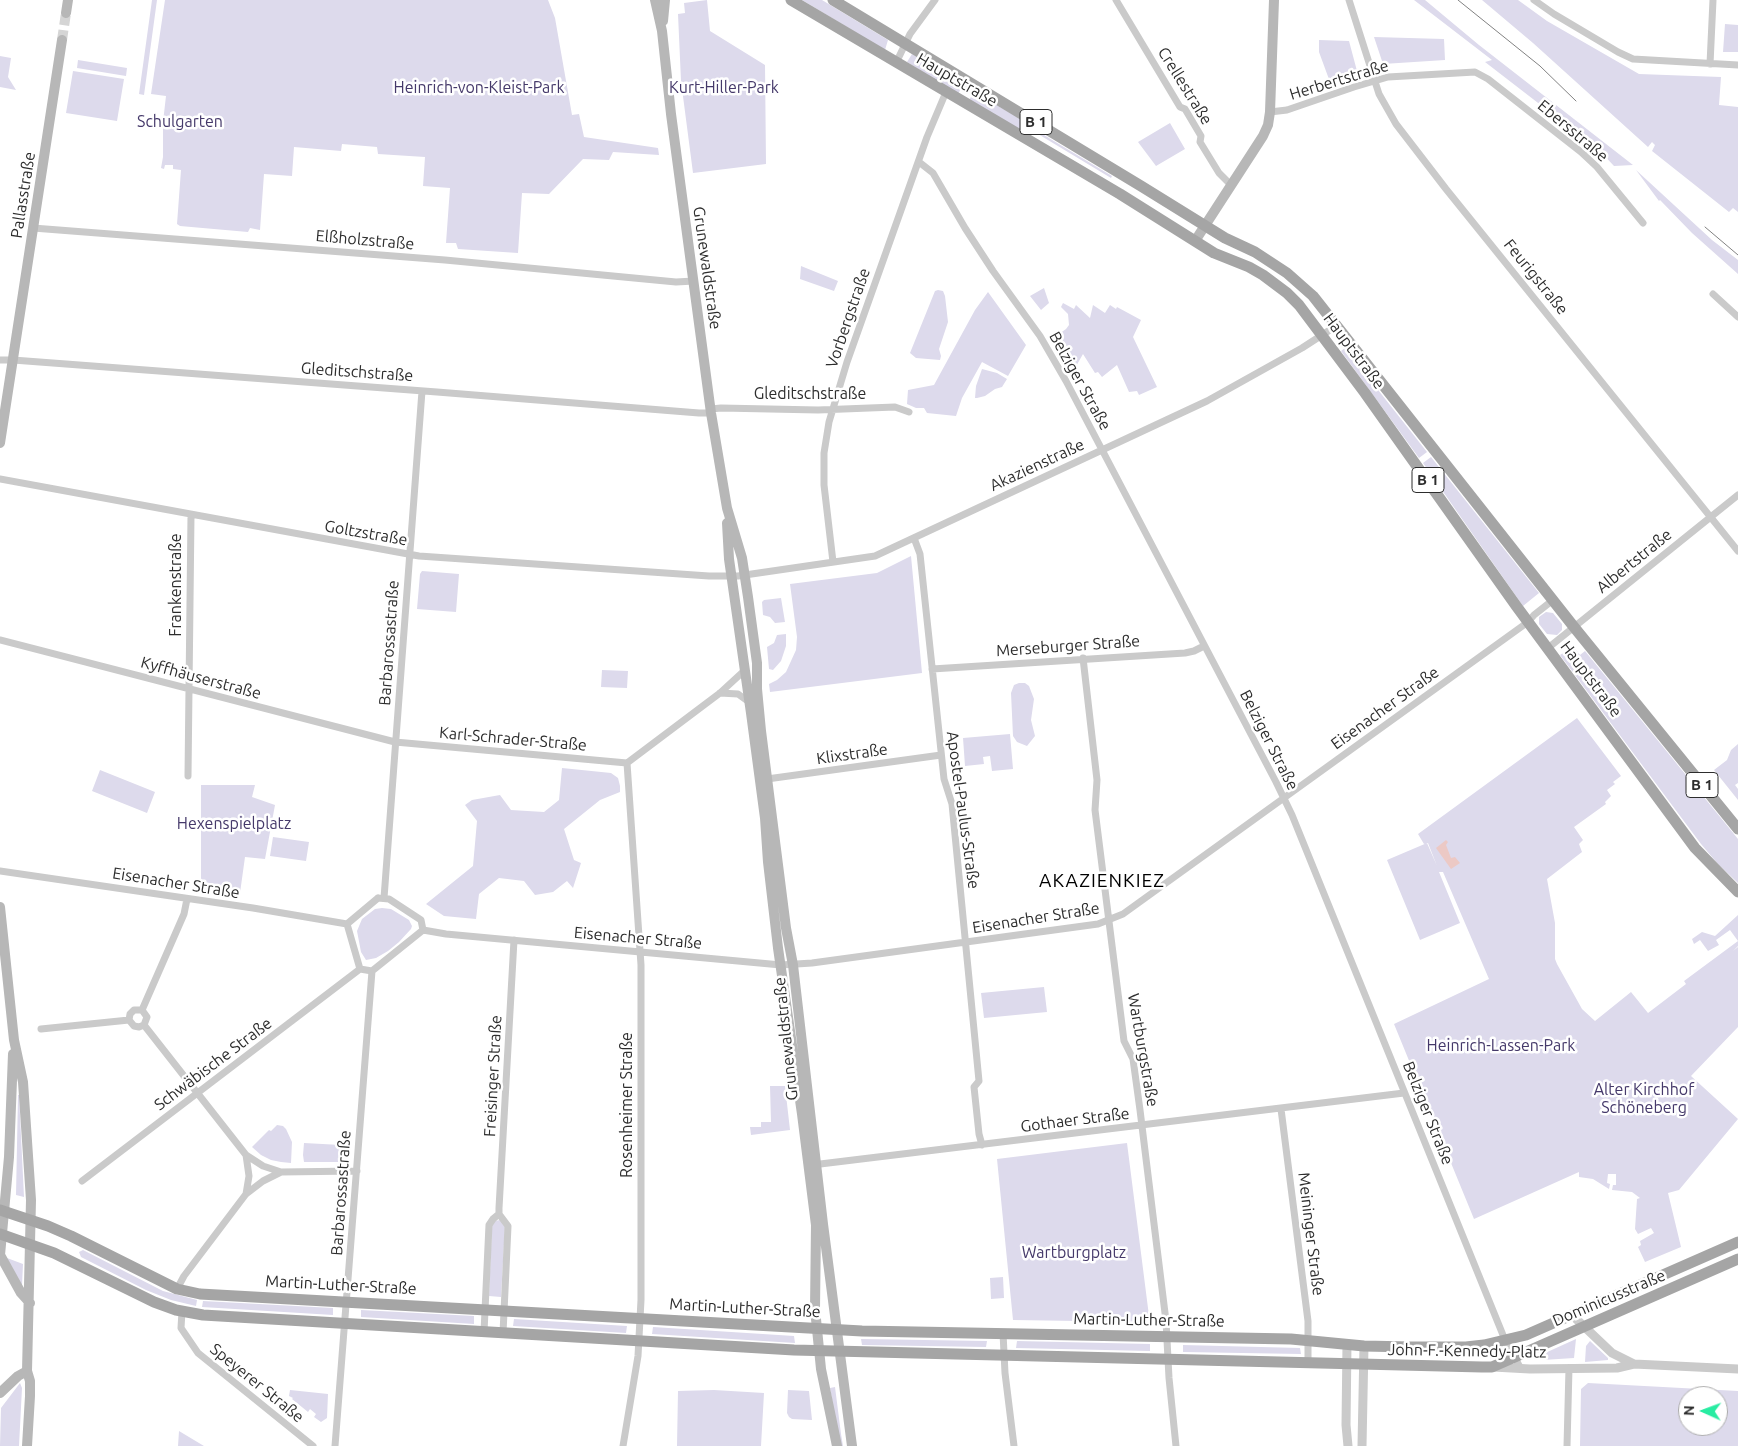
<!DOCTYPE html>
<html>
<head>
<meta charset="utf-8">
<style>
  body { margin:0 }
  #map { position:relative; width:1738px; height:1446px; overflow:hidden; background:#fff; font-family:Ubuntu,sans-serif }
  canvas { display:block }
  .north { position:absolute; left:1678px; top:1386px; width:50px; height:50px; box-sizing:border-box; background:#fff; border:1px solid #ababab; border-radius:50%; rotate:272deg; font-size:14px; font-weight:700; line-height:20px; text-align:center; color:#2d2d2d }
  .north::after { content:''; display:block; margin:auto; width:18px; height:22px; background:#28eca2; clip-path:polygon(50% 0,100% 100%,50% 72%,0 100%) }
</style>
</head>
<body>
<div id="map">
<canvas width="1738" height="1446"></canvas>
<div class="north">N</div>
</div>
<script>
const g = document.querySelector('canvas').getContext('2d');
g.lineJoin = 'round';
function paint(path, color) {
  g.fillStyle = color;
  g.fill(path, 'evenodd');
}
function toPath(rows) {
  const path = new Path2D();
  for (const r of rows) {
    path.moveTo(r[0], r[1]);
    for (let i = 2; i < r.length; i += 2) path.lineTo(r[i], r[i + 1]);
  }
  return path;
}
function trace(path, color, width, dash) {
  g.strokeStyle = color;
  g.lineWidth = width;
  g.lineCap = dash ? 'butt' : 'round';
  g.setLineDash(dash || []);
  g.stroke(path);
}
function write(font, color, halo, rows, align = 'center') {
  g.font = font + ' Ubuntu,sans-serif';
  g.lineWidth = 5;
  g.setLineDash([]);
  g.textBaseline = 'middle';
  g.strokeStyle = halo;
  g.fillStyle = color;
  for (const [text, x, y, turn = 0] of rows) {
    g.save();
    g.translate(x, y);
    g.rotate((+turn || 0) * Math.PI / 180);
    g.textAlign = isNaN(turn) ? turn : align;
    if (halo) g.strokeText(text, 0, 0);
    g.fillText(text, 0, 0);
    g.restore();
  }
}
paint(toPath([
  [152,0,157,0,144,95,139,94],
  [165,0,548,0,555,18,572,115,579,114,584,137,658,148,659,155,613,152,609,160,583,159,549,194,522,193,518,253,458,249,456,243,446,243,450,188,423,186,425,157,378,154,377,147,342,144,341,151,294,147,292,176,264,174,260,230,250,228,248,232,180,226,177,224,181,170,173,169,173,165,165,165,164,169,161,168,163,157,163,122,166,96,151,94],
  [707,0,710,31,765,65,766,164,693,173,681,81,678,14,685,13,684,3],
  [802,0,822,0,888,40,885,50],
  [1414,0,1425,0,1479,45,1633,165,1614,166,1599,150,1485,62,1492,60],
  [1482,0,1518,0,1547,21,1639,74,1721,77,1719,105,1738,107,1738,212,1733,208,1729,212,1652,151,1655,145,1652,142,1648,147,1533,43],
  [1725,24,1738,25,1738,52,1723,52],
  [1374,37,1444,39,1445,60,1383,64],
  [1319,40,1349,41,1357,71,1330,82,1319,52],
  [912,54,963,85,958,94,907,62],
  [0,56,11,58,8,77,16,90,0,87],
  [78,60,127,68,126,76,77,68],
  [73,71,124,79,117,121,66,113],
  [974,92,1034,127,1028,136,969,100],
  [1170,123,1185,149,1156,166,1138,142],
  [1039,132,1112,176,1111,178,1038,134],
  [1636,170,1712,240,1738,260,1738,274,1692,233,1660,200,1659,201],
  [801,266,838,281,834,291,800,279],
  [1044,288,1049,303,1041,310,1030,296],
  [938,290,943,291,945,296,948,322,939,349,941,356,940,360,916,358,910,353,935,291],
  [988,292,1026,345,1008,376,982,362,962,398,956,416,927,413,924,408,916,408,907,404,908,390,934,385,975,310],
  [1063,303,1074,309,1076,305,1090,318,1093,305,1105,313,1110,305,1116,309,1117,307,1141,320,1133,337,1157,387,1139,395,1137,391,1129,392,1117,365,1102,377,1098,372,1095,373,1083,354,1075,368,1056,336,1066,329,1069,325,1068,314,1061,307],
  [1345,348,1427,452,1419,458,1341,351],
  [982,369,997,373,1007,379,1002,387,995,389,985,396,977,398,975,398,976,386],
  [1431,457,1539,593,1523,606,1423,463],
  [911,556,922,673,770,692,769,684,777,680,786,672,796,650,797,637,790,584,877,573],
  [422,571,459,574,456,612,417,609,420,574],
  [781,598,785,622,775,623,770,617,763,615,762,602,764,600],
  [1546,612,1553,613,1562,624,1562,630,1557,635,1547,634,1539,624,1539,617],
  [786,634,786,646,781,661,773,670,769,669,767,647,774,643,777,635],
  [1573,646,1580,655,1585,651,1738,839,1738,883,1718,864,1701,844,1560,655],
  [602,670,628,671,627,688,601,687],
  [1019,683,1025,683,1029,686,1034,699,1031,720,1035,736,1027,746,1017,742,1013,736,1011,693,1014,685],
  [1577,718,1621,776,1613,782,1615,784,1607,790,1611,796,1605,802,1606,804,1574,827,1583,840,1579,844,1582,852,1547,879,1555,923,1555,959,1557,964,1582,1009,1595,1021,1631,992,1648,1013,1686,984,1684,981,1738,941,1730,930,1716,940,1719,945,1708,951,1700,940,1694,944,1692,939,1702,932,1715,936,1738,915,1738,946,1733,951,1738,947,1738,1027,1691,1076,1738,1119,1679,1190,1668,1193,1681,1247,1645,1262,1638,1247,1641,1245,1640,1241,1654,1233,1651,1228,1638,1234,1635,1229,1637,1199,1640,1198,1632,1192,1612,1190,1613,1185,1616,1185,1616,1174,1608,1174,1607,1183,1610,1184,1609,1189,1593,1179,1579,1177,1579,1172,1474,1219,1394,1024,1489,979,1443,872,1439,872,1460,923,1420,940,1387,860,1427,843,1437,866,1428,843,1424,844,1418,834],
  [1010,734,1013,769,992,771,990,756,983,757,984,764,965,766,963,738],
  [1738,744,1738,783,1735,785,1738,789,1738,800,1714,770,1727,760,1731,750],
  [562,768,611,773,618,778,620,786,620,792,600,800,564,829,574,860,581,863,573,888,567,881,553,892,535,895,524,881,499,878,479,894,476,919,444,916,426,904,473,866,477,821,465,805,472,800,500,795,511,810,544,812,559,800],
  [100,770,155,792,147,813,92,791],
  [201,785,255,785,252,797,275,805,265,859,245,857,240,893,201,888],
  [273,837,309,842,306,861,270,856],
  [382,908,391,909,409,920,412,926,411,929,399,942,388,951,376,958,366,960,361,952,357,931,362,919,375,909],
  [1044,987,1047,1012,984,1018,981,993],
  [770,1086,785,1086,790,1130,751,1135,750,1127,761,1127,761,1122,771,1122],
  [18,1095,19,1095,24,1197,16,1195],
  [277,1125,283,1126,286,1129,292,1142,291,1163,281,1162,271,1160,261,1155,252,1147,269,1130,271,1131],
  [304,1143,341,1145,340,1162,304,1162,303,1155],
  [1127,1143,1149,1316,1143,1322,1013,1320,997,1159],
  [500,1220,505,1226,501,1297,489,1296,492,1225,495,1221],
  [83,1250,163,1291,197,1300,196,1306,171,1300,146,1290,81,1257,79,1252],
  [7,1258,23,1264,22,1286],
  [1003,1277,1004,1298,991,1299,990,1278],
  [203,1301,333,1308,333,1315,202,1307],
  [361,1310,474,1316,474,1324,361,1317],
  [514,1319,627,1326,626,1333,513,1326],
  [653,1327,794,1336,795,1343,652,1334],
  [861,1339,987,1341,986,1347,862,1345],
  [1576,1339,1574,1358,1543,1360,1534,1358],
  [1017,1341,1150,1344,1150,1351,1016,1348],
  [1590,1341,1608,1358,1608,1360,1585,1362,1586,1346],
  [1183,1345,1300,1348,1301,1354,1183,1352],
  [20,1383,22,1388,19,1446,0,1446,1,1408],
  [1588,1383,1738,1391,1738,1446,1580,1446,1581,1389],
  [1688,1396,1718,1396,1718,1426,1688,1426],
  [835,1387,841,1434,843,1446,840,1446,830,1388],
  [290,1390,328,1394,327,1418,321,1422,314,1417,316,1414,310,1409,308,1412,292,1399,293,1398,289,1396],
  [714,1390,764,1393,761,1446,677,1446,678,1391],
  [788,1390,809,1391,812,1420,792,1419,789,1417,787,1413],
  [179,1431,204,1446,178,1446]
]), '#dddaec');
paint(toPath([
  [1446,840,1448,842,1446,845,1451,858,1455,857,1460,863,1451,869,1436,848]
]), '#ecc9c5');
trace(toPath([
  [62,40,66,13]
]), '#d5d5d5', 10, [10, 5]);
trace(toPath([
  [1116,0,1180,107,1185,109,1201,136,1200,142,1219,173,1231,185],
  [1349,0,1379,94,1396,124,1446,189,1738,551],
  [1534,0,1554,14,1618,52,1633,59,1738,65],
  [896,63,910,34,935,0],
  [1710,64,1713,0],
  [1270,112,1287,110,1354,87,1388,77,1475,72,1488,79,1581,152,1597,167,1643,223],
  [919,162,933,173,965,228,993,271,1040,336,1066,381,1276,782,1292,815,1505,1340,1521,1369],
  [33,228,445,260,676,282,694,281],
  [1713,294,1738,317],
  [0,360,13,360,437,392,699,413,711,413],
  [711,409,721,408,818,410,895,407,909,412],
  [0,479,419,556,709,576,738,576,875,556,1207,401,1302,348,1336,326],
  [914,538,920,554,944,779,952,804,979,1081,974,1087,979,1134,982,1145],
  [833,562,824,485,824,453,829,422,847,362,927,137,946,92],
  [0,640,395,742,627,763],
  [1548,648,1738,495],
  [1083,658,1097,780,1095,810,1124,1041,1133,1059,1140,1110,1166,1321,1169,1378,1176,1446],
  [932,669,1185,653,1194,651,1204,646],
  [720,693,738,694,749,702],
  [627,763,720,693,745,670],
  [188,776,191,515],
  [767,779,941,755],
  [0,871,253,908,347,924],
  [378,898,389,899,421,920,423,930,372,971,360,969,347,924,378,898],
  [384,898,422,391],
  [423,930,446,934,781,965,812,963,1098,924,1123,914,1528,622,1534,615,1553,600],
  [142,1010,184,914,187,899],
  [129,1020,134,1026,139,1027,144,1025,147,1017,142,1010],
  [129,1020,130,1014,134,1010,142,1010],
  [144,1025,246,1155,263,1166,281,1172],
  [41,1029,129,1020],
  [1281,1109,1308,1321,1308,1363],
  [246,1155,249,1176,246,1194],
  [812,1165,1404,1093],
  [82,1181,360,969],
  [177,1289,184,1276,246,1194,263,1181,281,1172,357,1171],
  [182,1311,181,1328,198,1353,313,1446],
  [484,1332,489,1225,493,1219,499,1214],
  [503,1333,508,1226,499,1214,499,1208,514,940],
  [1003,1333,1005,1373,1014,1446],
  [335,1446,372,971],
  [623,1446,638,1356,641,1300,641,965,627,763],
  [1567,1446,1569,1368]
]), '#cacaca', 7);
trace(toPath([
  [1572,1315,1612,1353,1634,1364,1738,1369],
  [1347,1344,1346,1425,1348,1446],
  [1493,1367,1530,1369,1617,1368,1634,1364],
  [1362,1446,1364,1346]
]), '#cacaca', 9);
trace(toPath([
  [655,0,662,31,671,114,711,413,727,508,742,558,748,597,757,663,757,689,761,731,786,928,793,965,823,1224,852,1446],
  [66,13,68,0],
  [663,21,665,0],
  [1195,241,1263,136,1268,125,1270,112,1274,0],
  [0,443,62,40],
  [727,523,729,559,751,713,765,818,768,862,778,948,802,1114,816,1225,815,1309,821,1369,837,1446],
  [0,907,14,1040,23,1082,31,1200,27,1371,30,1381,30,1396,27,1446],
  [13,1054,9,1157,0,1255,21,1293,30,1303],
  [0,1393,18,1376,27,1371]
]), '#b7b7b7', 10);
trace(toPath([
  [791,0,1120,194,1214,253,1249,267,1263,275,1287,293,1299,305,1365,393,1517,607,1695,848,1738,892],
  [833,0,1141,186,1225,238,1255,252,1287,273,1313,296,1574,627,1738,829],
  [0,1210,48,1226,71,1236,177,1289,200,1294,862,1331,1291,1339,1364,1346,1410,1347,1466,1347,1484,1345,1526,1335,1738,1242],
  [0,1234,54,1253,154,1302,176,1310,203,1315,794,1350,1482,1367,1492,1367,1738,1259]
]), '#a5a5a5', 11);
trace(toPath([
  [1458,0,1540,66,1576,101],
  [1705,227,1738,255]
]), '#828282', 1);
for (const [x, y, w] of [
  [1036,122,32],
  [1428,480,32],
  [1702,785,32]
]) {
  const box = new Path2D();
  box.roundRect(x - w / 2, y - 12.5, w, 25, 4);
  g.fillStyle = '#fff';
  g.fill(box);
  trace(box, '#2d2d2d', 1);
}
write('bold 15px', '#2d2d2d', null, [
  ["B 1",1036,122],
  ["B 1",1428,480],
  ["B 1",1702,785]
]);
write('16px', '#2d2d2d', '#fff', [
  ["Hauptstraße",957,80,30],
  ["Herbertstraße",1339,80,-17],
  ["Crellestraße",1185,86,58],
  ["Ebersstraße",1573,131,40],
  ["Pallasstraße",23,195,-81],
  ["Elßholzstraße",365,240,5],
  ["Grunewaldstraße",707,268,82],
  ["Feurigstraße",1536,277,51],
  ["Vorbergstraße",848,318,-71],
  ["Hauptstraße",1354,351,53],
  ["Gleditschstraße",357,372,4],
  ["Belziger Straße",1080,381,61],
  ["Gleditschstraße",810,394],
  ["Akazienstraße",1037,465,-25],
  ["Goltzstraße",366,533,10],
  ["Albertstraße",1634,561,-39],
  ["Frankenstraße",176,585,-90],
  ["Barbarossastraße",389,643,-86],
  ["Merseburger Straße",1068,646,-4],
  ["Kyffhäuserstraße",201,678,15],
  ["Hauptstraße",1591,679,53],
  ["Eisenacher Straße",1385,708,-36],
  ["Karl-Schrader-Straße",513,739,5],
  ["Belziger Straße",1269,740,63],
  ["Klixstraße",852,754,-8],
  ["Apostel-Paulus-Straße",963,810,82],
  ["Eisenacher Straße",176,883,9],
  ["Eisenacher Straße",1036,918,-9],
  ["Eisenacher Straße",638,938,5],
  ["Grunewaldstraße",786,1039,-96],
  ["Wartburgstraße",1143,1050,80],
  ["Schwäbische Straße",213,1064,-37],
  ["Freisinger Straße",493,1076,-87],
  ["Rosenheimer Straße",627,1105,-90],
  ["Belziger Straße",1428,1113,68],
  ["Gothaer Straße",1075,1120,-7],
  ["Barbarossastraße",341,1193,-86],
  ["Meininger Straße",1311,1234,83],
  ["Martin-Luther-Straße",341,1285,3],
  ["Dominicusstraße",1609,1298,-23],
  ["Martin-Luther-Straße",745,1308,3],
  ["Martin-Luther-Straße",1149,1320,1],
  ["John-F.-Kennedy-Platz",1467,1351,1],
  ["Speyerer Straße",257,1383,39]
]);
write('16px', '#45396a', '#fff', [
  ["Heinrich-von-Kleist-Park",479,88],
  ["Kurt-Hiller-Park",724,88],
  ["Schulgarten",180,122],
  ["Hexenspielplatz",234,824],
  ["Heinrich-Lassen-Park",1501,1046],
  ["Alter Kirchhof",1644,1090],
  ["Schöneberg",1644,1108],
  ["Wartburgplatz",1074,1253]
]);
g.letterSpacing = '1px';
write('19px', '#000', '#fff', [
  ["AKAZIENKIEZ",1102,881]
]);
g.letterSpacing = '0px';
</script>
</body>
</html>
